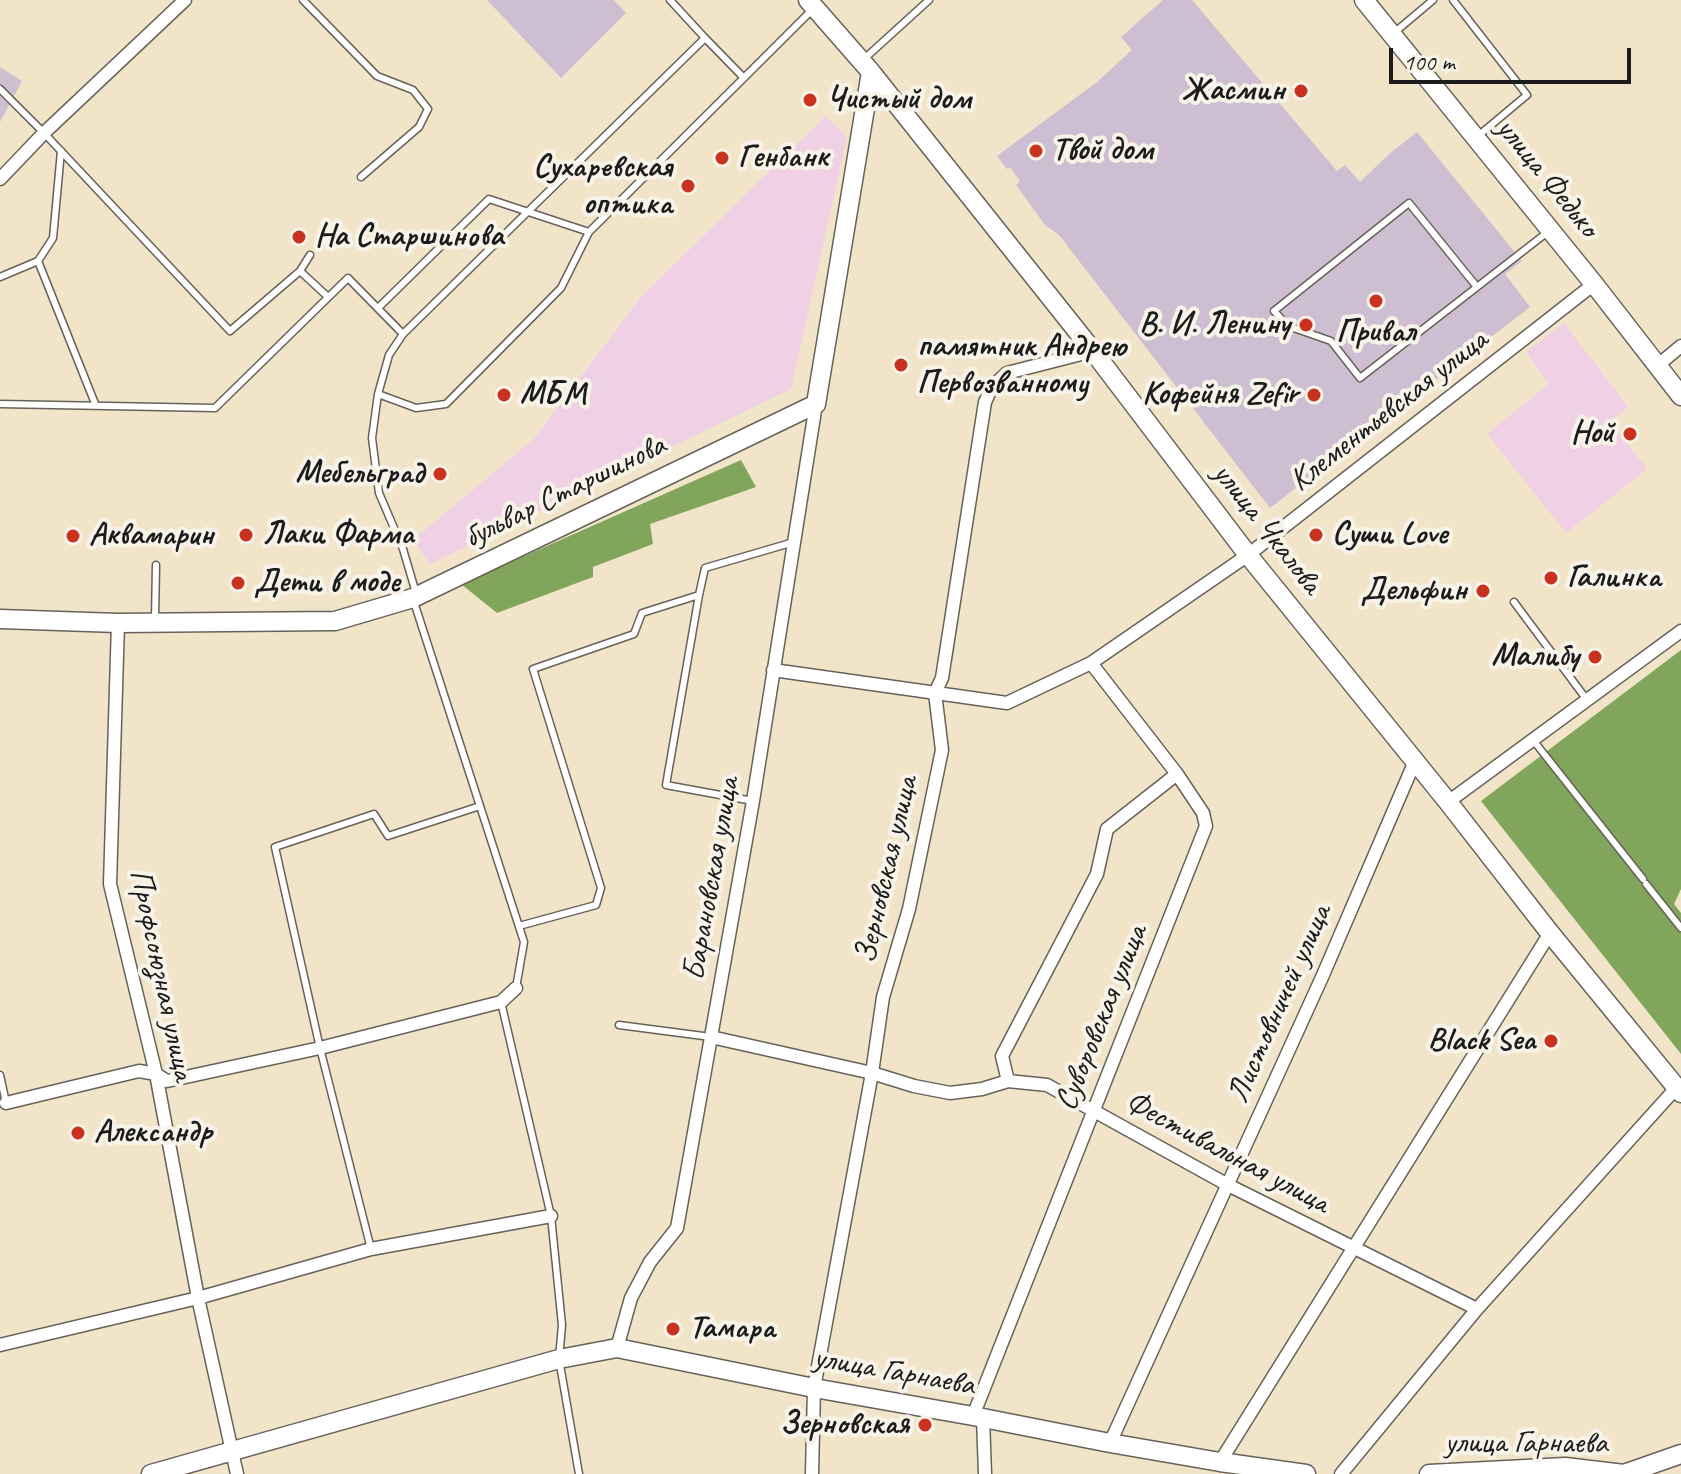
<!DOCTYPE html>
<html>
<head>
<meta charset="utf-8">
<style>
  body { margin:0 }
  #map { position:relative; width:1681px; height:1474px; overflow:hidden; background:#f1e4c9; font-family:Caveat,sans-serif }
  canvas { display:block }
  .scale { position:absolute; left:1389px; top:48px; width:242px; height:36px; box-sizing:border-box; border:4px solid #1c1c1c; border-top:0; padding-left:10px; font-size:24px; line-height:28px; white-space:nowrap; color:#1c1c1c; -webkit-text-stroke:6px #f7f3e8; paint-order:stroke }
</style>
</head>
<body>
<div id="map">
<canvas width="1681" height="1474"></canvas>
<div class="scale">100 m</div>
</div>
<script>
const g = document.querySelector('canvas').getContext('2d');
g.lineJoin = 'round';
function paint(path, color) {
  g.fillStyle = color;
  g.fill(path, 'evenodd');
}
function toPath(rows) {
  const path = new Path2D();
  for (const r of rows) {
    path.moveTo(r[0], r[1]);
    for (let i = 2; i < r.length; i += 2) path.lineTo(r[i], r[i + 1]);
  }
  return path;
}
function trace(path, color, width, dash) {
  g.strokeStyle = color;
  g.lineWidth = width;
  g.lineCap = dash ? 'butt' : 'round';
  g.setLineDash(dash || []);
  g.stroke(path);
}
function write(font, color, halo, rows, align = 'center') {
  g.font = font + ' Caveat,sans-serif';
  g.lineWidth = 8;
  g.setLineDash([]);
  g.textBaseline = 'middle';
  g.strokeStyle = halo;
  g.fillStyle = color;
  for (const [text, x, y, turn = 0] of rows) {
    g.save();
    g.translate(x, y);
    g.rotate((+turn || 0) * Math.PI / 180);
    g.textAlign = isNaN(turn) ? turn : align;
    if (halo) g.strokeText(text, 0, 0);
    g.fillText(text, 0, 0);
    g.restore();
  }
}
paint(toPath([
  [826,116,847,137,791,389,430,564,413,540,534,439,641,297],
  [1564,323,1628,407,1610,421,1647,469,1566,533,1487,434,1549,384,1526,352]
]), '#f0d0e4');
paint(toPath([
  [487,0,614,0,626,13,561,78],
  [1163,0,1192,0,1337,171,1345,165,1360,182,1388,155,1417,132,1522,261,1505,274,1530,307,1270,508,1059,235,1045,225,1016,185,1020,181,1010,167,1007,169,997,156,1097,82,1132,50,1121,37],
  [0,67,22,81,0,122]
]), '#cebed1');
paint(toPath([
  [741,460,756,487,650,524,653,544,593,567,593,577,497,613,461,584],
  [1681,650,1681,889,1674,904,1681,913,1681,1054,1481,801]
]), '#81a65b');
const lane = toPath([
  [303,0,377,76,413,90,428,109,419,127,361,177],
  [1453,0,1527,95,1478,136],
  [1395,32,1433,0],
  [705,38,744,78],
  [864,59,929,0],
  [0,89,44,133,230,331,300,271],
  [310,255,300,271,328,297],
  [38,261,96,406],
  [0,277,38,261,53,238,61,151],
  [1477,287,1409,203,1274,311,1288,326,1331,341,1360,378,1549,231],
  [378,308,489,199,589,232,812,10],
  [403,334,705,38,670,0],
  [378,394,416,408,446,404,561,288,589,232],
  [0,404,215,408,348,278,403,334,389,355,378,394,372,438,379,493,403,549,416,593],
  [699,595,666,785,753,801],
  [414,602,524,942,516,988],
  [1514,602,1587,700],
  [155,619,156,565],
  [1533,740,1643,879],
  [1646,884,1681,928],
  [519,926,596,905,601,888,533,669,634,634,642,613,699,595,705,568,794,542],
  [501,1002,551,1216,562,1325,559,1359,579,1474],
  [619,1025,711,1037],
  [0,1075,6,1103],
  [371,1249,320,1048,275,847,374,814,388,836,480,806]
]);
const street = toPath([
  [0,179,44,133,185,0],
  [1657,366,1681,346],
  [118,623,110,884,156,1074,198,1298,237,1474],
  [773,670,1007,703,1091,663,1248,555,1594,284],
  [1448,802,1681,631],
  [711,1037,872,1073,914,1086,950,1093,982,1089,1008,1081,1047,1085,1228,1185,1477,1309],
  [1008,1081,1002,1056,1097,874,1107,829,1177,774],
  [6,1103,139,1071,156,1074,167,1081,320,1048,501,1002,516,988],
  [0,1345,198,1298,371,1249,551,1216],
  [617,1348,631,1298,650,1262,677,1228,753,801,816,404],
  [973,1416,1206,826,1203,813,1177,774,1091,663],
  [983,1418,985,1474],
  [1110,1443,1323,975,1415,761],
  [1220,1462,1550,933],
  [812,1474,814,1388,872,1073,883,997,909,909,942,750,935,693,942,678,985,402,992,387,1007,373,1093,351],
  [1341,1474,1477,1309,1677,1087]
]);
const secondary = toPath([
  [808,0,871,72,1093,351,1248,555,1448,802,1550,933,1681,1093],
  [1364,0,1594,284,1681,396],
  [0,619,118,623,335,621,413,598,816,404,871,72],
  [151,1474,559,1359,617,1348,814,1388,973,1416,1110,1443,1220,1462,1306,1474],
  [1429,1474,1565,1467,1624,1474,1681,1454]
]);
trace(lane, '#676259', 9);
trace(street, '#676259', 15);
trace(secondary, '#676259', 21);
trace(lane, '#fff', 6);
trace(street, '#fff', 12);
trace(secondary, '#fff', 18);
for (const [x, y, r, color] of [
  [1301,91,8,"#c8321e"],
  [810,100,8,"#c8321e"],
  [1036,151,8,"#c8321e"],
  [722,158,8,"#c8321e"],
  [688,186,8,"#c8321e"],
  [299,237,8,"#c8321e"],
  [1376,301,8,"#c8321e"],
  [1306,325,8,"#c8321e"],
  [901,365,8,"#c8321e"],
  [504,395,8,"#c8321e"],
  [1314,395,8,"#c8321e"],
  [1630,434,8,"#c8321e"],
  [440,474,8,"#c8321e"],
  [246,535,8,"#c8321e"],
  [1316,535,8,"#c8321e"],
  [73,536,8,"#c8321e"],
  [1551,578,8,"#c8321e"],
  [238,583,8,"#c8321e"],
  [1483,591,8,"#c8321e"],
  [1595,657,8,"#c8321e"],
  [1551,1041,8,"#c8321e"],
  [78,1133,8,"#c8321e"],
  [673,1329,8,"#c8321e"],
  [925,1425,8,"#c8321e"]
]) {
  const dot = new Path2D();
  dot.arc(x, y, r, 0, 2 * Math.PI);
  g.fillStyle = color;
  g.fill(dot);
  trace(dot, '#f7f3e8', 3);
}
write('bold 32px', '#1c1c1c', '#f7f3e8', [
  ["Жасмин",1285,91,"right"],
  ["Чистый дом",826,100],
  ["Твой дом",1052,151],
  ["Генбанк",738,158],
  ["Сухаревская",672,168,"right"],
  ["оптика",672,205,"right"],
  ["На Старшинова",315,237],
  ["В. И. Ленину",1290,325,"right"],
  ["Привал",1376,333,"center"],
  ["памятник Андрею",917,347],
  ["Первозванному",917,384],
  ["МБМ",520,395],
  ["Кофейня Zefir",1298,395,"right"],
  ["Ной",1614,434,"right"],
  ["Мебельград",424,474,"right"],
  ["Лаки Фарма",262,535],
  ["Суши Love",1332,535],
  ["Аквамарин",89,536],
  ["Галинка",1567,578],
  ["Дети в моде",254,583],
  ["Дельфин",1467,591,"right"],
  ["Малибу",1579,657,"right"],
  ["Black Sea",1535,1041,"right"],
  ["Александр",94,1133],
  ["Тамара",689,1329],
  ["Зерновская",909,1425,"right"]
], 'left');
write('32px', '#1c1c1c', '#f7f3e8', [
  ["улица Федько",1547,178,51],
  ["Клементьевская улица",1389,411,-38],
  ["бульвар Старшинова",565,492,-26],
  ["улица Чкалова",1267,529,52],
  ["Зерновская улица",887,870,-77],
  ["Барановская улица",712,879,-80],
  ["Профсоюзная улица",161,975,78],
  ["Листовничей улица",1280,1004,-66],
  ["Суворовская улица",1102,1018,-68],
  ["Фестивальная улица",1227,1153,28],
  ["улица Гарнаева",894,1372,10],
  ["улица Гарнаева",1526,1444]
]);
</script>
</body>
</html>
